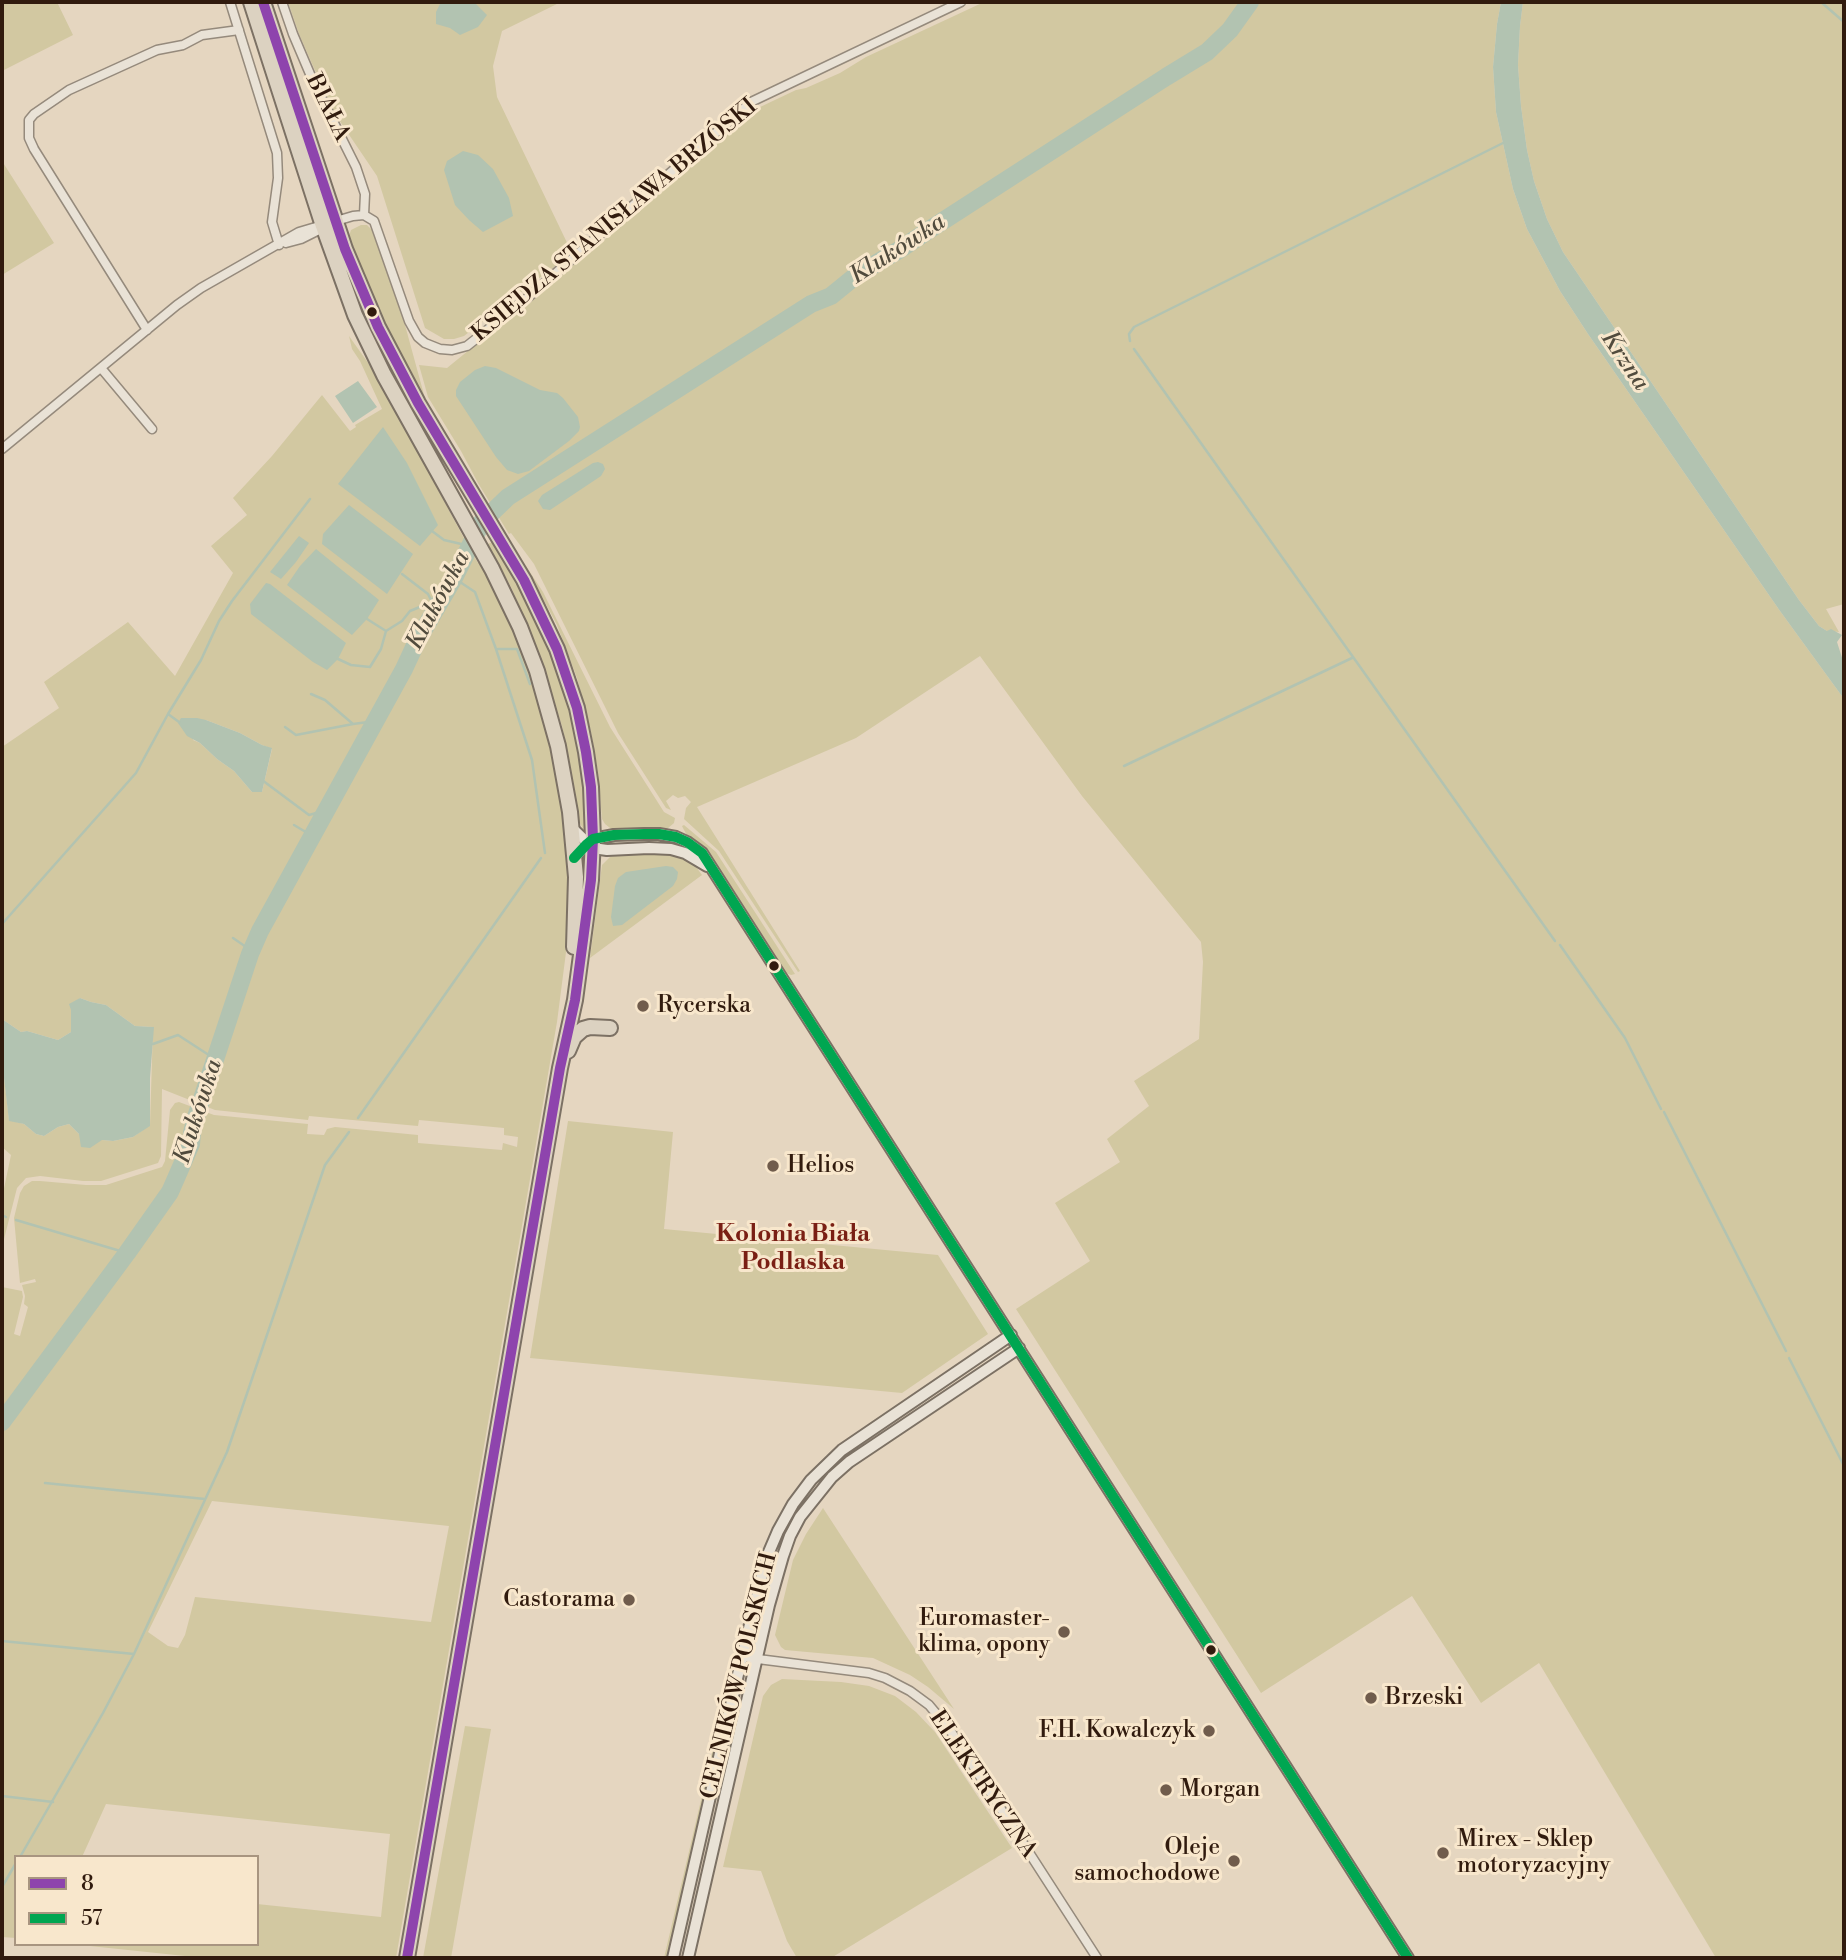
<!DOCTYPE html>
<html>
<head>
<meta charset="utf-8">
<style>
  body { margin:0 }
  #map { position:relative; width:1846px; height:1960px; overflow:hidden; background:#e5d6c0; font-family:"Libre Bodoni",serif }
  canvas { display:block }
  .frame { position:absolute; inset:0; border:4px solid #311b0e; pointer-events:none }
  .legend { position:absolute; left:14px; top:1855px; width:245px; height:91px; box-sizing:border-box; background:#f8e7cc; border:2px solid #a89580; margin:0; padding:9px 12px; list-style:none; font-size:21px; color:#311b0e }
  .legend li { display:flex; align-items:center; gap:14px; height:35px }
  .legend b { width:35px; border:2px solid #a89580 }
</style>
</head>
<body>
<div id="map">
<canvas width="1846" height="1960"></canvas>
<div class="frame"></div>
<ul class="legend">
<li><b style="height:9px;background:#8e44ad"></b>8</li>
<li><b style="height:9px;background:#00a651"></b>57</li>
</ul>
</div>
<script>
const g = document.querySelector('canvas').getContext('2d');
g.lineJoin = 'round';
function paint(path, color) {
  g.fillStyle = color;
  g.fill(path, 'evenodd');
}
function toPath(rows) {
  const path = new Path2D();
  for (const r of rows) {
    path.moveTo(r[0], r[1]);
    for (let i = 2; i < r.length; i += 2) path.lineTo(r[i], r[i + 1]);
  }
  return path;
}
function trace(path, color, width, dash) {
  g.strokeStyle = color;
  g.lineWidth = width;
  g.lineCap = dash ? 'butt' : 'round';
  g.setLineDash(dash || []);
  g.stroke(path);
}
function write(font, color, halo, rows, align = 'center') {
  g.font = font + ' "Libre Bodoni",serif';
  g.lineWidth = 6;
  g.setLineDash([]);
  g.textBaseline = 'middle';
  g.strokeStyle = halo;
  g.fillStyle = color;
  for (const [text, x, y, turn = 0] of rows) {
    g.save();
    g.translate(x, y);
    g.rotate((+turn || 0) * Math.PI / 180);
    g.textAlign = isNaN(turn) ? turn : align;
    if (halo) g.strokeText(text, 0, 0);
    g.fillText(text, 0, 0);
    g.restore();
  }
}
paint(toPath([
  [2,2,57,2,73,35,2,71],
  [288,2,561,2,502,31,493,66,497,97,572,253,464,336,454,339,444,339,425,328,377,176,335,114,327,98,299,34],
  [984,2,1501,2,1497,24,1493,67,1496,112,1513,189,1527,229,1560,291,1588,334,1780,611,1844,699,1844,1958,1716,1958,1539,1663,1481,1703,1412,1596,1261,1693,1016,1309,1090,1261,1055,1203,1120,1162,1107,1139,1149,1106,1134,1081,1199,1039,1203,962,1201,942,1082,796,980,656,856,738,697,807,800,971,798,972,719,851,684,819,686,808,691,802,685,796,678,798,673,795,666,801,671,810,666,808,618,733,534,564,511,533,509,534,478,483,461,451,428,397,419,365,447,368,620,227,758,108,796,90,806,88,840,73,866,57],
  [1523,2,1844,2,1844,604,1826,609,1839,632,1827,631,1819,626,1799,600,1563,252,1547,219,1534,181,1527,150,1521,106,1518,65,1520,26],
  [2,161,54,243,2,275],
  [361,225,367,225,374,232,405,325,426,402,456,450,461,460,409,378,396,353,347,242,351,230],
  [349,336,376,374,466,542,478,563,481,562,505,606,528,662,557,763,569,854,569,929,557,1022,396,1958,204,1958,71,1944,257,1944,257,1904,381,1917,390,1834,106,1804,82,1857,16,1857,16,1938,2,1937,2,1287,22,1291,23,1297,14,1334,20,1336,28,1307,24,1304,25,1296,22,1285,36,1282,35,1279,20,1283,14,1218,20,1193,24,1186,32,1181,40,1181,86,1185,106,1185,162,1167,165,1161,170,1110,175,1103,179,1102,214,1115,308,1124,307,1134,324,1135,327,1129,335,1127,418,1135,418,1143,502,1150,503,1143,517,1147,518,1137,504,1135,504,1128,419,1120,418,1126,309,1116,308,1120,215,1110,162,1089,161,1156,158,1163,101,1181,83,1181,40,1176,26,1178,17,1188,2,1247,2,1198,11,1155,2,1147,2,1076,4,1077,9,1120,24,1124,36,1134,44,1136,58,1127,69,1124,79,1134,102,1140,113,1141,133,1137,150,1125,153,1027,135,1026,106,1005,91,1002,80,998,71,1010,71,1032,58,1040,27,1031,21,1032,2,1019,2,747,59,708,44,682,128,622,175,676,233,573,211,546,247,515,233,498,272,456,322,395,350,431,356,427,355,425,382,409,360,361,352,349],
  [206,720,240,733,262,745,272,749,262,792,252,792,234,771,217,759,200,743,193,740],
  [212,1501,449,1526,431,1622,195,1597,185,1635,178,1648,168,1646,148,1632],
  [496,540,557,658,581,744,589,834,583,829,579,821,569,759,562,726,538,652,512,589,488,544],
  [524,563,543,592,610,727,664,812,675,818,674,823,667,829,661,831,614,831,605,824,602,819,598,772,591,732,577,678,557,625],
  [684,825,716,852,795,974,791,975,786,973,714,861,688,837,684,830,682,826],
  [641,852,672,853,691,860,702,875,590,958,602,865,610,857,615,855],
  [568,1121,673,1132,664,1229,938,1255,988,1334,902,1393,530,1358],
  [823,1508,954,1709,928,1687,910,1675,873,1658,785,1650,781,1647,775,1635,793,1560,806,1534],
  [782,1679,841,1682,869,1686,895,1696,916,1712,935,1732,1012,1848,831,1958,797,1958,787,1941,761,1871,723,1867,763,1696,771,1685],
  [465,1726,491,1729,451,1958,423,1958],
  [716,1736,718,1741,668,1958,664,1958]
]), '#d2c8a1');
paint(toPath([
  [441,2,474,2,487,15,478,27,460,35,450,28,436,24,436,12],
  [1501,2,1523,2,1520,26,1518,65,1521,106,1527,150,1534,181,1547,219,1563,252,1799,600,1819,626,1827,631,1831,629,1842,635,1837,642,1844,664,1844,699,1780,611,1588,334,1560,291,1527,229,1513,189,1496,112,1493,67,1497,24],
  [463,151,478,155,493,169,509,198,513,216,483,232,469,220,455,205,444,170,447,161],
  [485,366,496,368,540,390,557,393,563,398,578,417,580,427,579,431,569,441,529,471,518,474,507,470,496,457,456,396,456,390,460,382,475,370],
  [358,381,377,407,353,423,335,396],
  [383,427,407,463,438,525,420,546,338,484],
  [598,462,603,464,605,469,601,476,550,510,543,509,538,501,542,495,593,463],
  [349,505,413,554,387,594,322,544,323,534],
  [299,536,309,543,296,562,281,579,270,572],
  [316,549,379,600,367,619,352,635,287,585,300,566],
  [266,583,270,584,346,643,338,659,327,670,313,662,251,614,250,604],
  [181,718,197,718,206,720,240,733,262,745,272,748,262,792,252,792,234,771,217,759,200,743,187,736,178,723],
  [666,866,673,867,678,872,677,879,673,886,622,925,613,926,611,917,615,886,618,878,626,872],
  [80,998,91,1002,106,1005,135,1026,154,1027,150,1078,150,1126,133,1137,113,1141,102,1140,90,1148,81,1147,79,1134,69,1124,58,1127,44,1136,36,1134,24,1124,9,1121,4,1078,2,1076,2,1019,21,1032,27,1031,58,1040,71,1032,71,1010,69,1004]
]), '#b2c3b1');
trace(toPath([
  [1821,2,1844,22],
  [1130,341,1129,334,1134,327,1503,143],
  [1134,349,1555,941],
  [432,531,444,540,470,546],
  [402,574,428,594,432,602],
  [454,578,475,592,496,649,532,760,545,853],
  [367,619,386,631],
  [498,649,517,649,530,684],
  [338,659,351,665,370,667,381,649,386,631,402,621,410,611,432,602,440,604],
  [311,694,325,700,353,724],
  [168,714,179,722],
  [285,727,296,735,353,724,376,721],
  [1124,766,1352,658],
  [262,780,309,815,327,810],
  [294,825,304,831,313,834],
  [2,924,136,773,168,714,201,660,219,621,232,601,310,499],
  [233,938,252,951],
  [1560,945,1625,1038,1661,1109],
  [153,1044,178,1035,215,1059],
  [1664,1112,1786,1351],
  [358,1118,541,858],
  [2,1215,6,1217],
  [16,1220,127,1253],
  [1789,1358,1844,1466],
  [45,1483,205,1499],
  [2,1641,134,1654],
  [2,1796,53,1802],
  [20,1857,103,1713,134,1654,227,1452,325,1165,349,1132],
  [2,1887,16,1863]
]), '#b2c3b1', 2.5);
trace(toPath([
  [2,1422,127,1253,170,1192,191,1144,192,1133,195,1120,250,954,260,931,404,669,417,641,454,578,482,522,508,497,811,304,831,296,858,274,899,250,932,228,1166,77,1207,52,1230,30,1250,2]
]), '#b2c3b1', 18);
const street = toPath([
  [230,2,277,153,278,178,272,222,279,245],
  [282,2,293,34,313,81,356,167,365,194,364,215],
  [286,243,301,239,319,230],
  [147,330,34,149,29,138,29,120,34,114,69,90,157,50,183,45,202,35,239,30],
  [101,368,152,429],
  [2,449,177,305,201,288,299,232,353,216,364,215,374,221,409,321,418,337,425,343,440,349,452,350,467,346,525,300,751,102,961,2],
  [742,1657,869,1673,885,1678,910,1691,929,1705,950,1730,1097,1958]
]);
const secondary = toPath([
  [572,828,593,848,607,850,649,848,671,849,685,853,707,866],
  [574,858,587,844,593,839,614,835,644,834,659,834,676,837,687,842,702,853,1408,1958],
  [673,1958,742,1657,766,1559,778,1531,793,1504,811,1480,842,1450,1011,1335],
  [688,1958,769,1605,783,1556,790,1536,800,1517,832,1477,849,1462,1019,1348]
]);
const highway = toPath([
  [251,2,323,226,355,315,384,375,492,569,520,627,537,671,558,746,570,812,576,877,574,947],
  [263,2,345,249,378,327,418,403,524,580,557,649,577,708,586,752,591,787,593,839,591,880,575,1000,560,1068,407,1958],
  [568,1051,574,1037,583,1029,590,1027,610,1028]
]);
trace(street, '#958a7c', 11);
trace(secondary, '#7c7164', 14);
trace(highway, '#7c7164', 18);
trace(street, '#e9e2d6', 8);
trace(secondary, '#e9e2d6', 10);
trace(highway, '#dcd2c1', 14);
trace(toPath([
  [263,2,345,249,378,327,418,403,524,580,557,649,577,708,586,752,591,787,593,839,591,880,575,1000,560,1068,407,1958]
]), '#8e44ad', 10);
trace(toPath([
  [574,858,587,844,593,839,614,835,644,834,659,834,676,837,687,842,702,853,1408,1958]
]), '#00a651', 10);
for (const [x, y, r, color] of [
  [372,312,6,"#311b0e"],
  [774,966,6,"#311b0e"],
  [643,1006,7,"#705c4c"],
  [773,1166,7,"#705c4c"],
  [629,1600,7,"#705c4c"],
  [1064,1632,7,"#705c4c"],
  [1211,1650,6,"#311b0e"],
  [1371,1698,7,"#705c4c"],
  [1209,1731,7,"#705c4c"],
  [1166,1790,7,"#705c4c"],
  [1443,1853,7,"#705c4c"],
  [1234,1861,7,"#705c4c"]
]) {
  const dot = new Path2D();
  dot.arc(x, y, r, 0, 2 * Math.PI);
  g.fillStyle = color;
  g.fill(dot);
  trace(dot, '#f8e7cc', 2.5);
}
write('23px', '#311b0e', '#f8e7cc', [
  ["BIAŁA",327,108,64],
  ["KSIĘDZA STANISŁAWA BRZÓSKI",615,221,-40],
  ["CELNIKÓW POLSKICH",740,1676,-76],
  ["ELEKTRYCZNA",982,1785,56]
]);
write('23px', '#311b0e', '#f8e7cc', [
  ["Rycerska",657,1006],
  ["Helios",787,1166],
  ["Castorama",615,1600,"right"],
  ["Euromaster-",1050,1619,"right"],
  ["klima, opony",1050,1645,"right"],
  ["Brzeski",1385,1698],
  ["F.H. Kowalczyk",1195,1731,"right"],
  ["Morgan",1180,1790],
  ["Mirex - Sklep",1457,1840],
  ["motoryzacyjny",1457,1866],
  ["Oleje",1220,1848,"right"],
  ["samochodowe",1220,1874,"right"]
], 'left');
write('italic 24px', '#514b3d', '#f8e7cc', [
  ["Klukówka",898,250,-33],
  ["Krzna",1624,361,56],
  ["Klukówka",439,601,-62],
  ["Klukówka",199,1112,-72]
]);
write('bold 24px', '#7a1f14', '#f8e7cc', [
  ["Kolonia Biała",793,1235],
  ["Podlaska",793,1263]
]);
</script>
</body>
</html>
